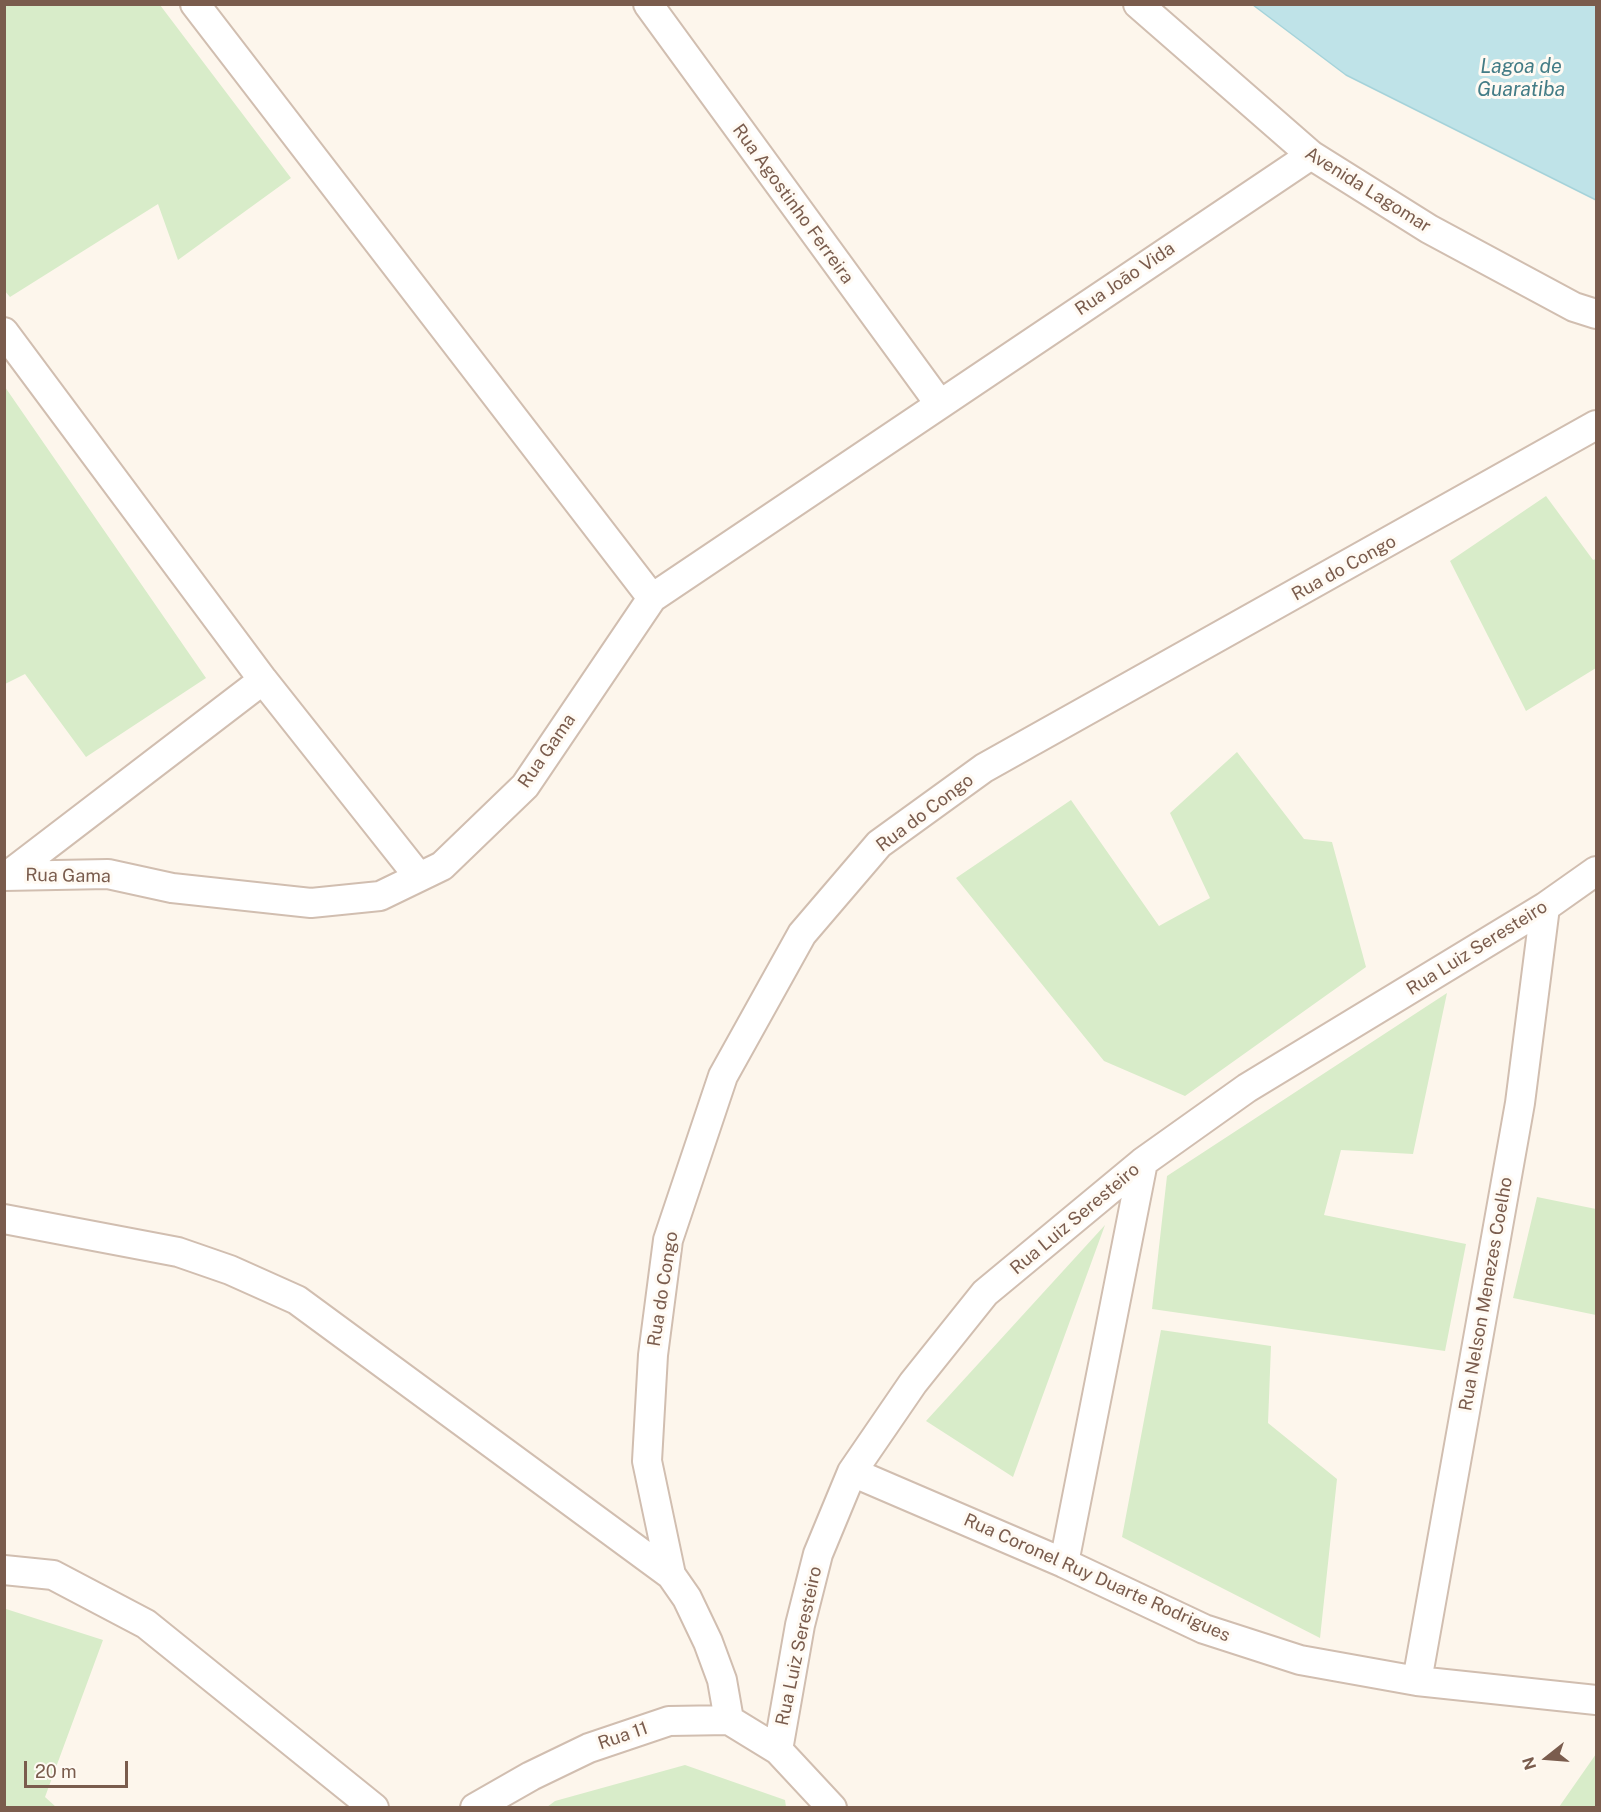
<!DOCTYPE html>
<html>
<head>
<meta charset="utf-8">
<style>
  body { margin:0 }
  #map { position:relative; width:1601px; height:1812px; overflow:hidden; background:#fdf6ec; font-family:"Public Sans",sans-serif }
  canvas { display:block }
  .frame { position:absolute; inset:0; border:6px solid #7a5c4d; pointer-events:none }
  .north { position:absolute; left:1517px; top:1728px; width:60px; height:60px; -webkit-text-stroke:4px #fffaf3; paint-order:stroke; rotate:253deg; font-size:16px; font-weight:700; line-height:24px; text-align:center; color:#7a5c4d }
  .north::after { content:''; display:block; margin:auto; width:21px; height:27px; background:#7a5c4d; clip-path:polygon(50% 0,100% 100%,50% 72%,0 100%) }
  .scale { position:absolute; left:24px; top:1761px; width:104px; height:27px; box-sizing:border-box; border:3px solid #7a5c4d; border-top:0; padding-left:8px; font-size:18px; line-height:21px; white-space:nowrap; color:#7a5c4d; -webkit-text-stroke:4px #fffaf3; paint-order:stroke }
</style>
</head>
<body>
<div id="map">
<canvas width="1601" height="1812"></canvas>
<div class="frame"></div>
<div class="north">N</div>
<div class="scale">20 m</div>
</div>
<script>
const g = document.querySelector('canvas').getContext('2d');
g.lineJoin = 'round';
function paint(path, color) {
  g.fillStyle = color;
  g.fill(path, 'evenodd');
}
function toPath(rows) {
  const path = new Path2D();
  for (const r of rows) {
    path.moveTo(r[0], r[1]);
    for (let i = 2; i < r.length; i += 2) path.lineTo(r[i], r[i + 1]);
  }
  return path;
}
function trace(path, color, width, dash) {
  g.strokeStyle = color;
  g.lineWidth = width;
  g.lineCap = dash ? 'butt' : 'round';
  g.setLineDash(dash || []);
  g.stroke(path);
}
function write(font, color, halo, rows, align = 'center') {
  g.font = font + ' "Public Sans",sans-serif';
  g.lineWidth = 6;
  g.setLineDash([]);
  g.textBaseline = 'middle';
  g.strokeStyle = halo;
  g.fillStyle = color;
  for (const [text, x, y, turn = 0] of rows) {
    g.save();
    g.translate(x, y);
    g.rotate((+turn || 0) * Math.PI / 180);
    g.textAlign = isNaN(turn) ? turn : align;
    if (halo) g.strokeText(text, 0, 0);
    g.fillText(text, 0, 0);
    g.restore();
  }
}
paint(toPath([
  [4,5,160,5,291,178,178,260,158,204,10,297,4,290],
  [5,387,206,678,86,757,25,674,5,684],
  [1546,496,1593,560,1596,559,1596,668,1526,711,1450,561],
  [1237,752,1304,839,1332,842,1366,967,1185,1096,1104,1061,956,878,1071,800,1159,926,1210,898,1170,813],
  [1447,993,1413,1154,1341,1150,1324,1215,1466,1244,1445,1351,1152,1309,1167,1176],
  [1537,1197,1596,1209,1596,1315,1513,1298],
  [1105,1225,1013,1477,926,1421],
  [1161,1330,1271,1346,1268,1423,1337,1479,1320,1638,1122,1537],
  [6,1609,103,1640,45,1797,56,1807,5,1807],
  [1596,1754,1596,1807,1559,1807],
  [685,1765,785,1800,786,1807,547,1807,555,1801]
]), '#d8ecc9');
const water = toPath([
  [1253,5,1596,5,1596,200,1346,75,1253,5]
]);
paint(water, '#bfe3e8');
trace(water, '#a5d3da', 1.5);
const street = toPath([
  [195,4,652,598],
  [648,4,939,403],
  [1138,4,1311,155,1429,229,1574,307,1596,314],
  [4,332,263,680,419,877],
  [4,876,108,874,172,888,311,903,380,896,442,866,525,786,652,598,1311,155],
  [7,876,263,680],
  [4,1219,178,1252,230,1270,297,1300,671,1575,687,1598,708,1642,722,1680,729,1720],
  [852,1472,1064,1563,1204,1629,1300,1660,1417,1681,1596,1700],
  [1064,1563,1143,1162],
  [4,1570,53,1575,146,1624,374,1808],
  [671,1575,647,1461,653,1355,668,1240,723,1076,802,934,879,844,984,768,1596,425],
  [1417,1681,1520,1103,1545,907],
  [778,1750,800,1625,818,1554,852,1472,913,1383,985,1293,1143,1162,1247,1088,1545,907,1596,871],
  [475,1808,531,1776,589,1748,669,1721,729,1720,778,1750,832,1808]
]);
trace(street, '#d1beb0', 32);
trace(street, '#fff', 28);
write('18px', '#7a5c4d', '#fffaf3', [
  ["Avenida Lagomar",1368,190,32],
  ["Rua Agostinho Ferreira",793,204,54],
  ["Rua João Vida",1125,279,-34],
  ["Rua do Congo",1344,568,-29],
  ["Rua Gama",547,751,-55],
  ["Rua do Congo",925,813,-37],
  ["Rua Gama",68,876,1],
  ["Rua Luiz Seresteiro",1477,948,-32],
  ["Rua Luiz Seresteiro",1075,1219,-40],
  ["Rua do Congo",663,1289,-81],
  ["Rua Nelson Menezes Coelho",1486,1294,-80],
  ["Rua Coronel Ruy Duarte Rodrigues",1097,1578,24],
  ["Rua Luiz Seresteiro",799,1646,-78],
  ["Rua 11",623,1736,-19]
]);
write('italic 20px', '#437c86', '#fffaf3', [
  ["Lagoa de",1521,67],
  ["Guaratiba",1521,90]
]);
</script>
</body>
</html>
